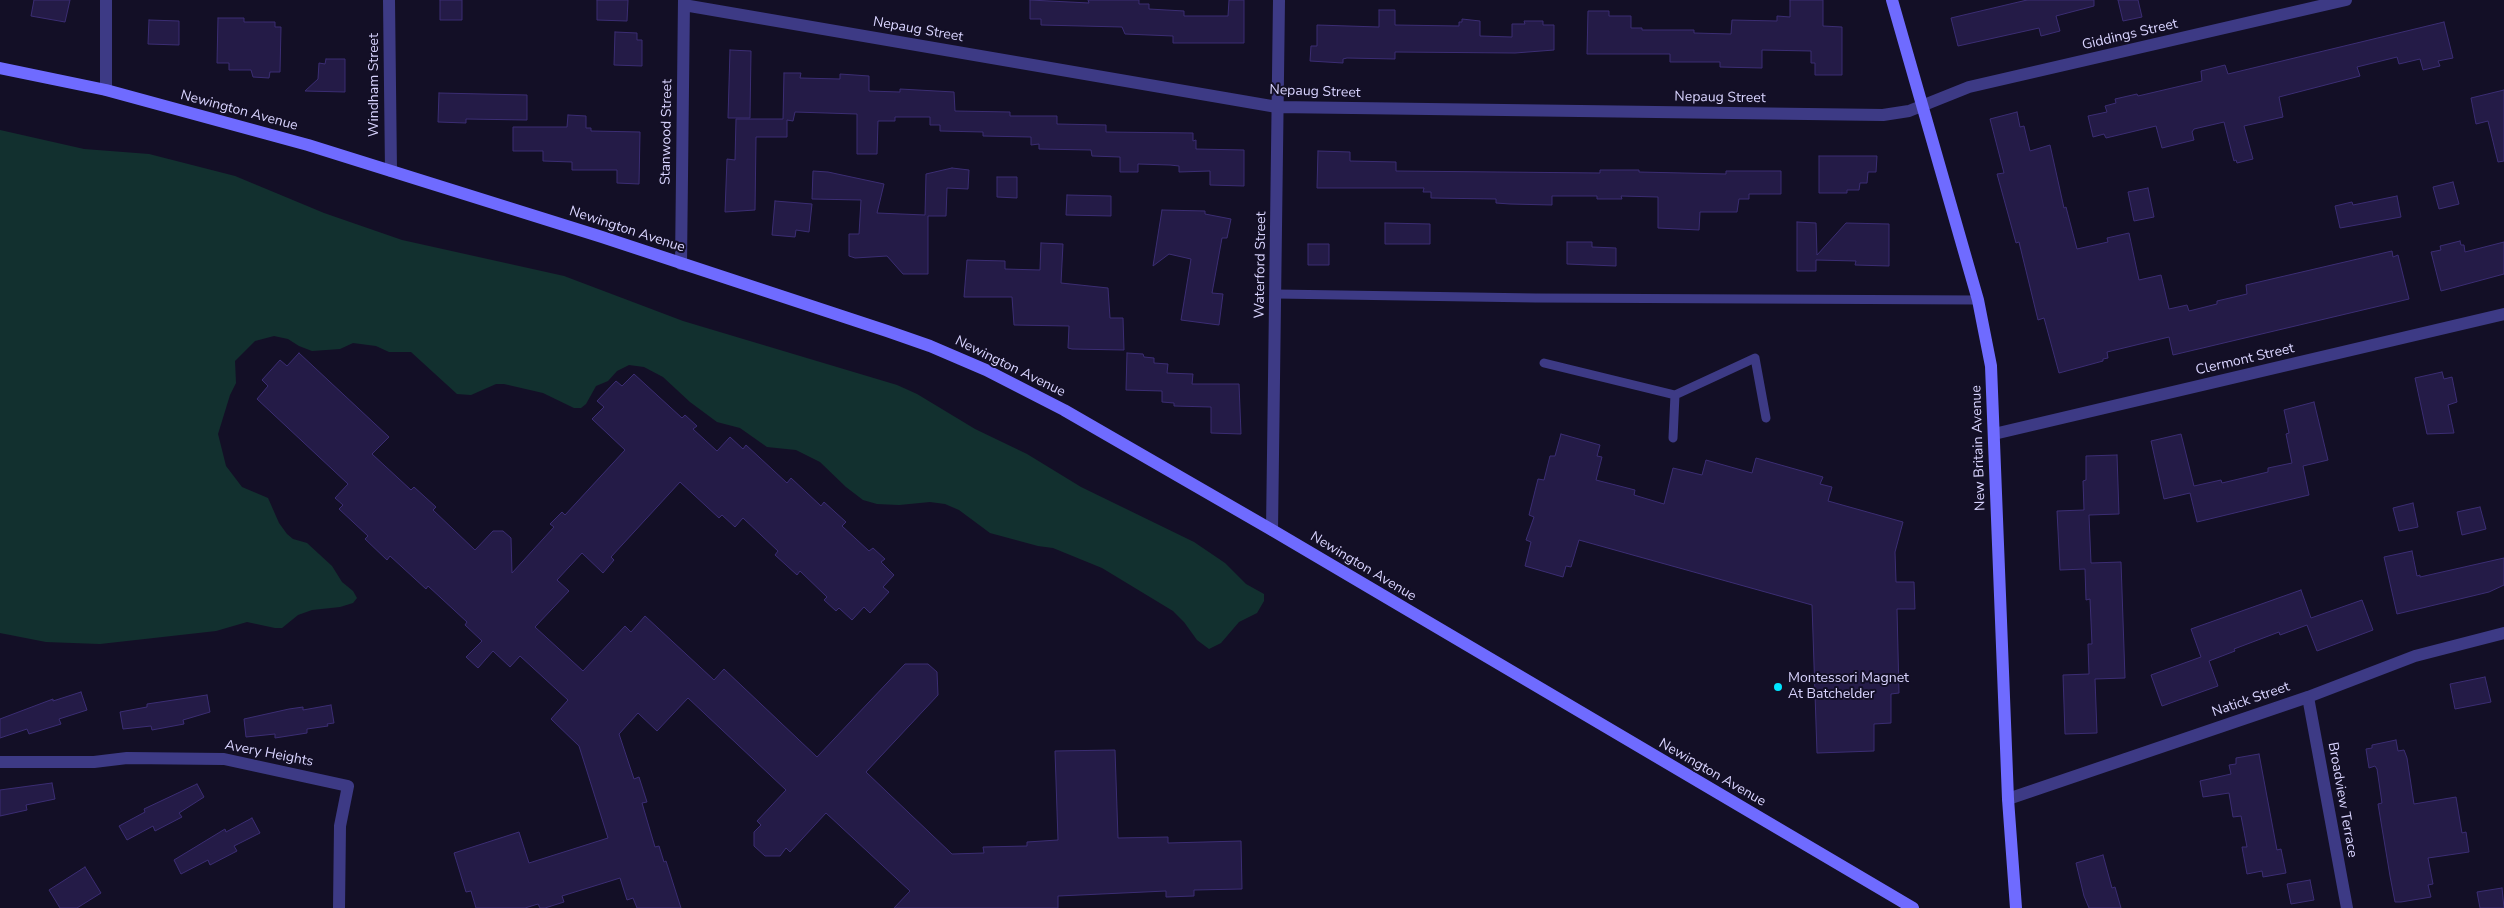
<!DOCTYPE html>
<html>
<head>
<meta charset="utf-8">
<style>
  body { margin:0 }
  canvas { display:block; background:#130f26 }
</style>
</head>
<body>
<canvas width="2504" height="908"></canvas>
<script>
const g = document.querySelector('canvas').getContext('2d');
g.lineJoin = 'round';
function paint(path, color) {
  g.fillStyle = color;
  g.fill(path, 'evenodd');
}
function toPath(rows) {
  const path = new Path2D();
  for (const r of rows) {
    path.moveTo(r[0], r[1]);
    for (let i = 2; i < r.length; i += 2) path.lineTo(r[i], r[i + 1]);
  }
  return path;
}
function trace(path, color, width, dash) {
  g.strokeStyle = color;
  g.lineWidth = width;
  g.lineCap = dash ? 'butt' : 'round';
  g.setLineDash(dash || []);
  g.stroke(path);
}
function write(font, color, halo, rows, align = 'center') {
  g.font = font + ' "Nunito Sans",sans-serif';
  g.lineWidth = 4;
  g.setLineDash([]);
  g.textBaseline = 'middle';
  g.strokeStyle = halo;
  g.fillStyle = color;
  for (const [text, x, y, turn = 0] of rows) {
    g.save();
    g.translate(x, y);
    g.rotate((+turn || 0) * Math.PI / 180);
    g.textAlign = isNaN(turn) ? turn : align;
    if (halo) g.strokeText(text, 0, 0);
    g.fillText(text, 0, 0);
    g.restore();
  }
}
paint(toPath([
  [0,130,84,149,149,154,235,176,324,213,402,240,564,276,683,321,897,385,917,394,975,429,1027,454,1081,487,1194,542,1225,563,1246,584,1264,594,1264,601,1257,613,1239,622,1221,643,1209,649,1197,640,1184,622,1173,611,1102,568,1053,548,1038,546,990,533,959,510,945,504,930,502,899,505,877,504,863,500,846,487,820,462,796,450,767,447,740,428,717,422,690,402,663,377,644,367,629,365,617,371,608,381,596,386,586,404,581,408,574,408,543,393,504,384,496,384,471,395,457,394,411,352,389,352,376,346,353,343,340,349,312,351,299,346,288,339,274,336,255,341,235,361,236,383,230,395,218,434,226,466,242,487,268,498,279,523,287,534,293,539,307,543,332,566,342,582,353,591,357,598,353,603,340,607,312,610,298,615,282,628,275,628,247,622,216,631,100,644,46,642,0,633]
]), '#12302f');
const building = toPath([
  [34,0,70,0,65,22,31,16,34,0],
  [440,0,462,0,462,20,440,20,440,0],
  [597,0,628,0,627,21,597,20,597,0],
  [1030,0,1089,3,1088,0,1139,0,1139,4,1149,4,1149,9,1184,11,1184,16,1228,16,1229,0,1244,0,1244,43,1173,43,1173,36,1125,34,1122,27,1041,25,1041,19,1030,19,1030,0],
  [1790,0,1823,0,1823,26,1842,27,1842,75,1815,75,1815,63,1811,63,1811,51,1762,50,1762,68,1720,67,1720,62,1670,62,1670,54,1587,54,1588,11,1609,11,1609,16,1631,16,1631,28,1642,28,1642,30,1694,30,1694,33,1731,34,1732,20,1777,21,1777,16,1790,17,1790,0],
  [2027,0,2094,0,2094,6,2056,16,2060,31,2041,36,2039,28,1958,46,1951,18,2027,0],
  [2118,0,2138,0,2142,17,2123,21,2118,0],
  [1379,10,1395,10,1395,25,1459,26,1459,22,1462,22,1462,19,1480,21,1480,36,1512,37,1512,24,1525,24,1524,21,1543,21,1543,25,1554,25,1554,50,1515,53,1395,52,1395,59,1347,58,1343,59,1343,63,1310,61,1311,46,1317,46,1317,25,1379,27,1379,10],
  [218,18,244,18,244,22,275,22,275,27,281,27,280,72,270,72,269,78,253,77,251,70,229,70,229,63,217,63,218,18],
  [149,20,179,21,179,45,148,44,149,20],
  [2444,22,2453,58,2438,61,2440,66,2423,70,2420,59,2399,64,2397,57,2357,67,2360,76,2279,97,2283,117,2244,126,2253,159,2237,163,2236,160,2234,161,2224,122,2194,129,2192,132,2194,140,2162,148,2156,126,2106,138,2104,134,2093,137,2088,116,2107,112,2105,106,2116,103,2115,99,2137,94,2138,96,2202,81,2201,71,2225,65,2228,74,2444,22],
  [615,32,637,33,637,40,642,40,642,66,614,65,615,32],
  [730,50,751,51,750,118,728,118,730,50],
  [326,59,345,59,345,92,305,91,318,79,319,63,325,64,326,59],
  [784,73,801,73,800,78,840,79,840,74,869,76,869,91,900,92,900,89,954,92,955,111,1010,112,1010,116,1057,116,1057,124,1106,125,1106,132,1193,133,1193,141,1196,140,1196,149,1244,150,1244,186,1210,185,1210,171,1179,172,1179,166,1170,165,1138,164,1138,172,1120,172,1120,157,1092,156,1091,150,1039,149,1039,144,1031,145,1031,137,983,136,983,132,940,131,940,125,930,125,930,117,895,117,895,121,878,121,877,154,857,154,857,114,795,112,793,121,787,120,787,137,756,137,755,210,725,212,727,159,735,160,736,119,783,119,784,73],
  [2504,90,2504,161,2498,162,2488,121,2476,124,2471,98,2504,90],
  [439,93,527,95,527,120,466,119,466,123,438,122,439,93],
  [2017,112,2020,127,2024,126,2030,151,2050,145,2064,208,2066,207,2077,249,2108,242,2107,238,2129,233,2139,280,2161,275,2169,309,2187,305,2189,311,2217,304,2217,301,2247,294,2246,285,2392,251,2393,257,2398,255,2409,299,2173,355,2169,337,2107,352,2108,358,2103,359,2103,361,2059,373,2044,318,2038,320,2019,242,2016,243,1997,174,2004,173,1990,119,2017,112],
  [568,115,586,116,586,128,591,128,591,131,640,132,639,184,617,183,617,170,572,170,572,162,543,161,543,151,513,151,513,127,567,127,568,115],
  [1318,151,1350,152,1350,161,1396,162,1396,171,1600,173,1600,170,1639,170,1639,172,1726,174,1726,171,1781,171,1781,194,1749,194,1749,199,1739,199,1737,212,1700,212,1699,230,1658,228,1658,197,1621,196,1622,199,1597,199,1597,196,1552,196,1552,205,1510,204,1496,203,1496,199,1431,198,1431,192,1423,192,1424,188,1317,188,1318,151],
  [1819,156,1877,156,1876,172,1868,172,1867,183,1860,183,1859,190,1847,190,1847,193,1819,193,1819,156],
  [952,168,969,170,968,189,947,188,946,216,928,216,928,274,903,274,887,256,855,258,849,256,849,234,859,234,861,200,812,199,813,171,828,172,884,184,877,213,925,215,926,174,952,168],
  [997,177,1017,177,1017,198,997,197,997,177],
  [2453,182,2459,204,2439,209,2433,187,2453,182],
  [2148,188,2154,217,2134,221,2128,192,2148,188],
  [1067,195,1111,196,1111,216,1066,215,1067,195],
  [2397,196,2401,217,2340,228,2335,206,2352,202,2353,205,2397,196],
  [775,201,812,204,809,232,796,230,795,237,772,235,775,201],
  [1162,210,1205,211,1205,214,1231,219,1227,238,1222,238,1212,293,1223,294,1219,325,1181,320,1191,259,1169,254,1153,266,1162,210],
  [1797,222,1816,223,1817,255,1846,223,1889,224,1889,266,1855,265,1856,261,1816,260,1816,271,1797,271,1797,222],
  [1385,223,1430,224,1430,244,1385,244,1385,223],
  [2460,241,2461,245,2464,245,2465,252,2504,242,2504,274,2441,291,2431,252,2441,250,2440,246,2460,241],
  [1567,242,1592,242,1592,247,1616,248,1616,266,1567,264,1567,242],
  [1041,243,1063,244,1061,283,1108,288,1110,318,1123,318,1124,350,1072,349,1068,348,1069,326,1014,325,1012,297,964,297,967,260,1005,261,1005,269,1040,270,1041,243],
  [1308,244,1329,244,1329,265,1308,265,1308,244],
  [299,353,389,437,372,454,411,490,414,487,436,507,433,510,475,550,493,531,503,531,511,538,512,573,554,527,550,524,562,512,565,515,625,450,592,419,604,407,597,401,616,381,622,386,634,374,682,418,685,415,697,426,693,429,717,451,730,437,743,449,746,445,787,483,791,478,821,506,824,502,846,522,842,526,869,551,873,548,885,559,881,562,894,575,883,587,889,592,870,613,864,607,852,620,839,608,836,611,824,600,827,597,800,571,797,575,775,555,778,551,743,518,735,527,722,515,719,518,680,482,611,557,614,560,603,573,582,553,557,580,569,591,535,627,583,671,625,626,631,632,645,616,714,680,724,669,817,757,905,664,928,664,937,672,938,695,866,772,952,854,984,853,983,847,1027,846,1027,842,1058,840,1055,751,1115,750,1118,838,1168,837,1168,843,1241,841,1242,889,1194,890,1194,896,1166,897,1166,891,1058,896,1058,908,894,908,910,891,826,813,790,852,786,848,780,856,765,856,754,846,754,832,761,825,757,821,786,790,688,698,657,731,638,713,619,734,634,779,639,777,647,802,642,803,655,847,659,846,664,862,666,861,681,908,637,908,633,898,627,900,620,878,562,896,564,902,545,908,540,908,538,904,525,908,476,908,471,891,466,892,454,853,519,832,529,863,608,838,579,746,551,719,568,700,520,656,510,667,493,651,478,668,466,657,482,641,465,625,467,622,428,586,426,589,390,556,387,560,365,539,368,536,339,509,343,505,335,498,348,484,257,399,268,386,262,380,280,360,287,366,299,353],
  [1127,353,1143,354,1144,357,1154,358,1154,363,1168,364,1167,373,1193,374,1192,384,1239,384,1241,434,1211,433,1211,407,1174,406,1174,403,1162,402,1162,391,1126,390,1127,353],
  [2442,372,2444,379,2452,377,2457,402,2448,405,2454,433,2427,434,2415,378,2442,372],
  [2314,402,2328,460,2303,466,2309,495,2197,522,2190,493,2164,499,2151,441,2181,434,2194,486,2221,480,2222,483,2268,472,2268,468,2292,463,2286,434,2289,433,2284,410,2314,402],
  [1561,434,1600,445,1597,456,1602,457,1596,480,1635,490,1634,495,1664,504,1673,468,1702,475,1706,460,1752,473,1756,458,1823,477,1820,484,1832,487,1828,501,1903,522,1895,552,1896,582,1914,582,1915,609,1897,609,1899,693,1891,694,1891,723,1874,724,1874,751,1817,753,1812,605,1579,540,1571,567,1566,566,1563,577,1525,566,1531,542,1526,540,1534,517,1529,515,1538,479,1544,480,1550,456,1555,456,1561,434],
  [2117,455,2119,514,2089,515,2091,563,2121,562,2125,678,2095,679,2097,733,2065,734,2063,675,2089,674,2088,644,2092,644,2090,599,2086,600,2085,569,2060,570,2057,511,2084,510,2083,481,2086,480,2086,456,2117,455],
  [2413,503,2418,527,2399,531,2393,508,2413,503],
  [2480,507,2486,529,2462,535,2457,512,2480,507],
  [2412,551,2417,576,2420,575,2420,577,2504,558,2504,585,2489,592,2397,614,2384,557,2412,551],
  [2301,590,2311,618,2362,600,2373,630,2317,651,2307,625,2280,635,2279,632,2234,649,2235,651,2209,661,2218,686,2162,706,2151,675,2201,657,2191,629,2301,590],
  [2485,677,2491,702,2455,709,2450,684,2485,677],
  [81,692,87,710,59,719,61,724,29,734,27,729,0,738,0,719,53,699,53,701,81,692],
  [207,695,210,712,183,720,184,724,152,730,151,726,123,729,120,712,147,707,147,704,207,695],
  [331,705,334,723,327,724,328,726,307,729,307,733,275,738,275,734,246,737,244,719,289,709,303,707,303,710,331,705],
  [2396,740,2398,751,2404,750,2407,758,2414,804,2456,797,2462,833,2466,832,2469,852,2428,858,2433,884,2428,885,2431,897,2401,902,2395,902,2390,876,2378,804,2382,803,2377,769,2375,766,2369,768,2366,749,2372,748,2372,745,2396,740],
  [2259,754,2277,850,2281,849,2286,873,2263,877,2262,871,2247,874,2242,847,2247,847,2241,816,2233,817,2229,793,2203,797,2200,781,2231,774,2229,765,2236,764,2236,758,2259,754],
  [52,783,55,799,26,805,27,810,0,816,0,790,52,783],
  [197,784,204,797,179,813,182,817,155,831,153,826,127,840,119,826,145,812,144,809,197,784],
  [252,818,260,833,234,846,237,851,210,865,208,860,181,874,174,860,225,829,226,832,252,818],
  [2103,855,2112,888,2115,887,2121,908,2089,908,2084,896,2076,863,2103,855],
  [85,867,101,893,77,908,60,908,49,890,85,867],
  [2310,880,2314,900,2291,904,2287,884,2310,880],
  [2502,888,2504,908,2480,908,2477,892,2502,888]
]);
paint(building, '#241b47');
trace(building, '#3b2d73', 1);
trace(toPath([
  [1276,294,1536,298,1978,300],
  [1544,363,1675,395,1755,358,1766,418],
  [1673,438,1675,395]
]), '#3d3a85', 9);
trace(toPath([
  [106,0,106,90],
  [389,0,391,171],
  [684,5,1277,107,1883,115,1909,111,1969,87,2346,0],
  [681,264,684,0],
  [1994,434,2504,314],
  [1272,530,1279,0],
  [2308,697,2347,908],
  [0,762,94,762,127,758,224,759,348,786,340,826,339,908],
  [2008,799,2308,697,2415,656,2504,633]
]), '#3d3a85', 12);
trace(toPath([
  [1892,0,1978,300,1991,366,2008,799,2016,908],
  [0,68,106,90,308,145,602,237,887,331,930,346,986,370,1064,410,1272,530,1913,908]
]), '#6f6bff', 12);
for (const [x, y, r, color] of [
  [1778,687,5,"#00e5ff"]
]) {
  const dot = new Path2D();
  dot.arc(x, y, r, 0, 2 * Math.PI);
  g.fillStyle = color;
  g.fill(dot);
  trace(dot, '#130f26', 2);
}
write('14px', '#d9d4ff', '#130f26', [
  ["Nepaug Street",918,30,10],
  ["Giddings Street",2130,35,-13],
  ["Windham Street",375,85,-90],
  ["Nepaug Street",1315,92,2],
  ["Nepaug Street",1720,98,1],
  ["Newington Avenue",239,111,15],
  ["Stanwood Street",667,132,-89],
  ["Newington Avenue",627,230,18],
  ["Waterford Street",1261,265,-89],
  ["Clermont Street",2245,360,-13],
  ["Newington Avenue",1010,367,26],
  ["New Britain Avenue",1979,448,-92],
  ["Newington Avenue",1363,567,31],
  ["Natick Street",2251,700,-19],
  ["Avery Heights",269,754,11],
  ["Newington Avenue",1712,773,30],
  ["Broadview Terrace",2342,800,80]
]);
write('14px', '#d9d4ff', '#130f26', [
  ["Montessori Magnet",1788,679],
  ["At Batchelder",1788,695]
], 'left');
</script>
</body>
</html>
